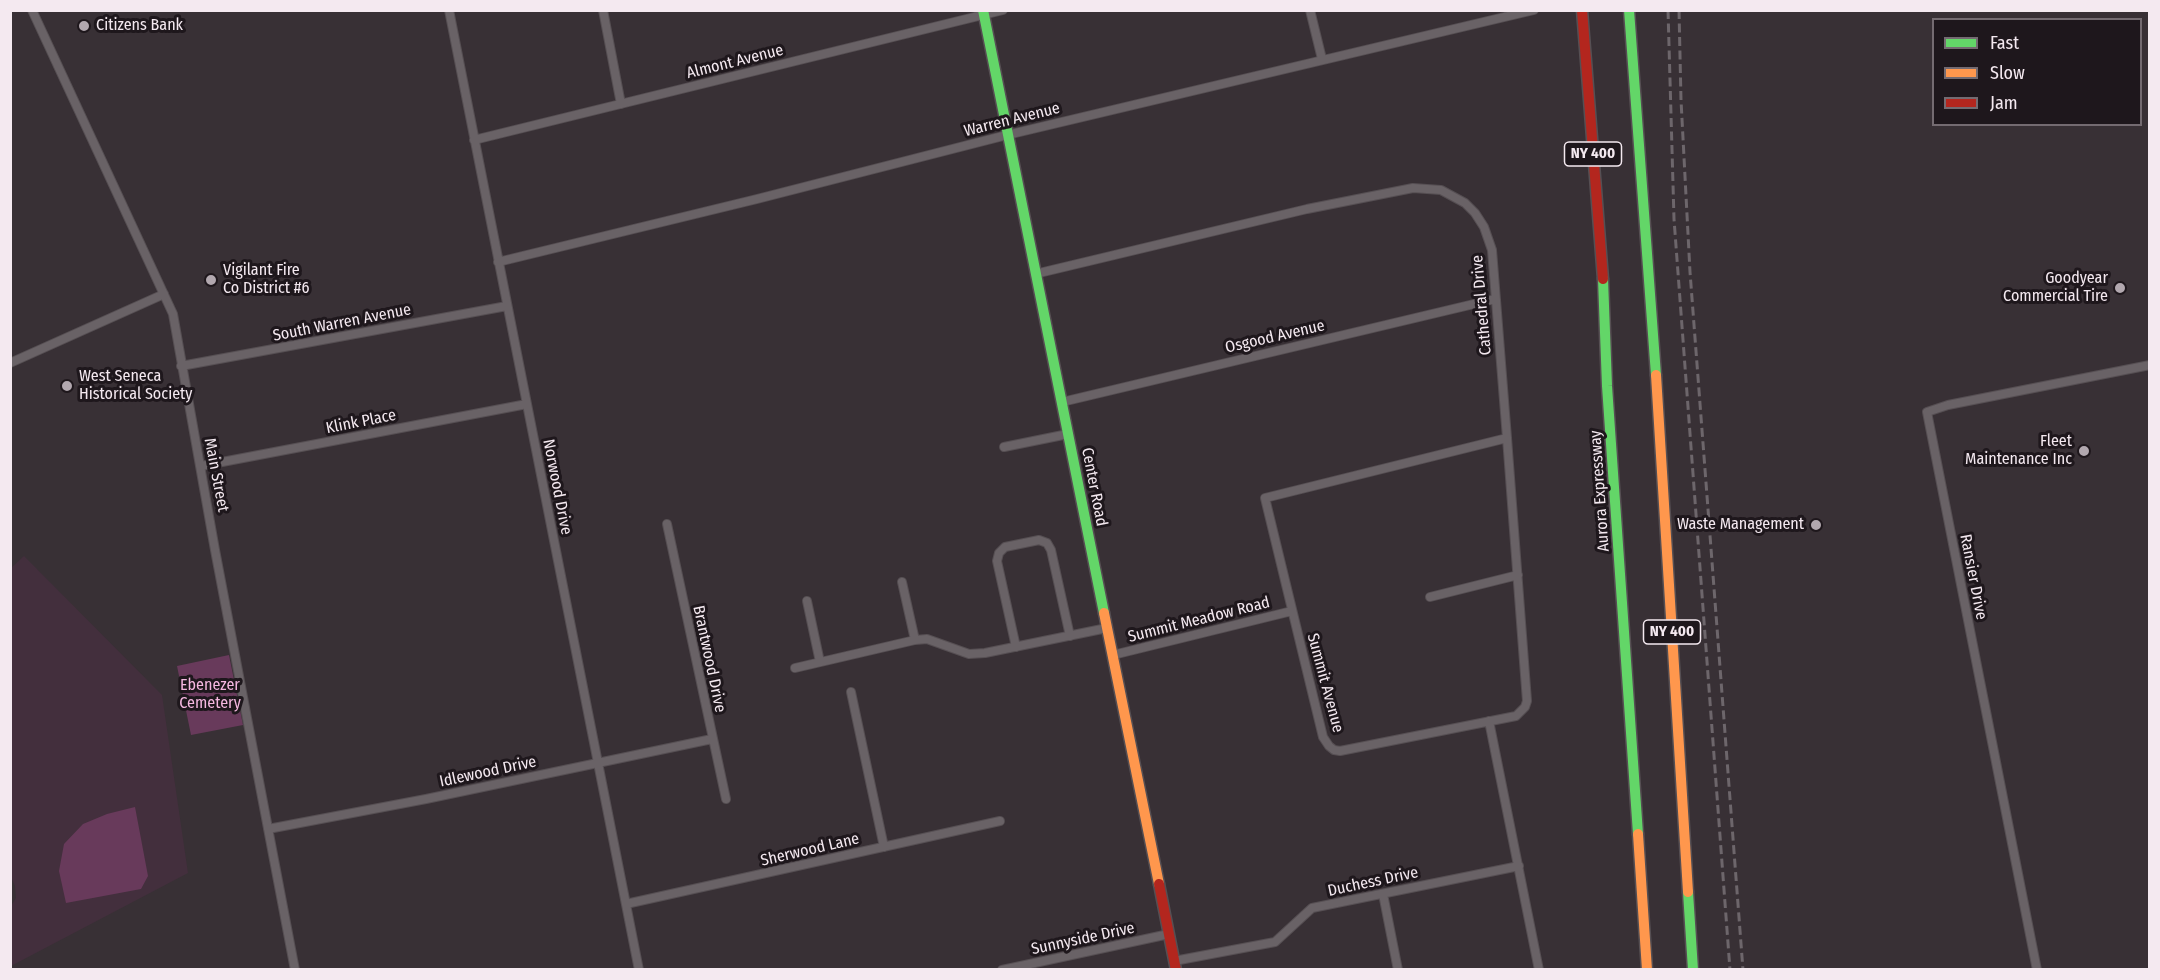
<!DOCTYPE html>
<html>
<head>
<meta charset="utf-8">
<style>
  body { margin:0 }
  #map { position:relative; width:2160px; height:980px; overflow:hidden; background:#383035; font-family:"Fira Sans Condensed",sans-serif }
  canvas { display:block }
  .frame { position:absolute; inset:0; border:12px solid #f4e9f0; pointer-events:none }
  .legend { position:absolute; left:1932px; top:18px; width:210px; height:108px; box-sizing:border-box; background:#1e171c; border:2px solid #746b71; margin:0; padding:8px 10px; list-style:none; font-size:18px; color:#f4e9f0 }
  .legend li { display:flex; align-items:center; gap:12px; height:30px }
  .legend b { width:30px; border:2px solid #746b71 }
</style>
</head>
<body>
<div id="map">
<canvas width="2160" height="980"></canvas>
<div class="frame"></div>
<ul class="legend">
<li><b style="height:8px;background:#63d668"></b>Fast</li>
<li><b style="height:8px;background:#ff974d"></b>Slow</li>
<li><b style="height:8px;background:#b3261e"></b>Jam</li>
</ul>
</div>
<script>
const g = document.querySelector('canvas').getContext('2d');
g.lineJoin = 'round';
function paint(path, color) {
  g.fillStyle = color;
  g.fill(path, 'evenodd');
}
function toPath(rows) {
  const path = new Path2D();
  for (const r of rows) {
    path.moveTo(r[0], r[1]);
    for (let i = 2; i < r.length; i += 2) path.lineTo(r[i], r[i + 1]);
  }
  return path;
}
function trace(path, color, width, dash) {
  g.strokeStyle = color;
  g.lineWidth = width;
  g.lineCap = dash ? 'butt' : 'round';
  g.setLineDash(dash || []);
  g.stroke(path);
}
function write(font, color, halo, rows, align = 'center') {
  g.font = font + ' "Fira Sans Condensed",sans-serif';
  g.lineWidth = 6;
  g.setLineDash([]);
  g.textBaseline = 'middle';
  g.strokeStyle = halo;
  g.fillStyle = color;
  for (const [text, x, y, turn = 0] of rows) {
    g.save();
    g.translate(x, y);
    g.rotate((+turn || 0) * Math.PI / 180);
    g.textAlign = isNaN(turn) ? turn : align;
    if (halo) g.strokeText(text, 0, 0);
    g.fillText(text, 0, 0);
    g.restore();
  }
}
paint(toPath([
  [24,556,162,695,188,873,11,966,11,906,16,898,15,886,11,877,10,569]
]), '#432f3d');
paint(toPath([
  [229,655,243,725,191,735,177,666],
  [135,807,148,876,141,889,66,903,59,871,64,844,83,824,107,814]
]), '#683a5b');
const street = toPath([
  [32,10,173,314,215,550,295,970],
  [449,10,639,970],
  [603,10,621,104],
  [1310,10,1322,59],
  [474,140,1003,10],
  [498,262,757,199,1007,135,1534,10],
  [1035,274,1307,209,1413,188,1441,190,1465,203,1475,213,1484,227,1492,250,1507,438,1527,701,1525,707,1516,716,1340,751,1334,750,1329,746,1323,737,1265,498,1507,438],
  [10,363,164,294],
  [181,366,507,306],
  [1062,402,1495,299],
  [1004,447,1068,434],
  [201,466,527,404],
  [667,524,726,799],
  [902,582,915,640],
  [1430,597,1518,575],
  [807,601,820,662],
  [1016,647,997,561,999,553,1005,547,1039,540,1047,543,1051,550,1070,636],
  [1113,655,1292,611],
  [795,668,915,640,927,639,969,654,985,653,1107,628],
  [851,692,884,847],
  [1489,721,1539,970],
  [268,829,426,799,712,739],
  [1383,894,1398,970],
  [626,904,1000,821],
  [1174,961,1275,942,1312,908,1519,866],
  [1002,970,1169,934],
  [2037,970,1927,412,1948,405,2150,365]
]);
const fast = toPath([
  [983,10,1104,613],
  [1629,10,1656,375],
  [1603,279,1607,386,1638,834],
  [1688,892,1693,970]
]);
const slow = toPath([
  [1656,375,1688,892],
  [1104,613,1159,884],
  [1638,834,1647,970]
]);
const jam = toPath([
  [1582,10,1603,279],
  [1159,884,1176,970]
]);
trace(street, '#564f53', 10);
trace(fast, '#564f53', 13);
trace(slow, '#564f53', 13);
trace(jam, '#564f53', 13);
trace(street, '#696266', 8);
trace(fast, '#63d668', 10);
trace(slow, '#ff974d', 10);
trace(jam, '#b3261e', 10);
trace(toPath([
  [1668,10,1674,219,1730,970],
  [1679,10,1681,100,1690,272,1743,970]
]), '#6d666b', 3, [9, 4.5]);
for (const [x, y, r, color] of [
  [84,26,6,"#b2a8af"],
  [211,280,6,"#b2a8af"],
  [2120,288,6,"#b2a8af"],
  [67,386,6,"#b2a8af"],
  [2084,451,6,"#b2a8af"],
  [1816,525,6,"#b2a8af"]
]) {
  const dot = new Path2D();
  dot.arc(x, y, r, 0, 2 * Math.PI);
  g.fillStyle = color;
  g.fill(dot);
  trace(dot, '#1e171c', 2);
}
for (const [x, y, w] of [
  [1593,154,57],
  [1672,632,57]
]) {
  const box = new Path2D();
  box.roundRect(x - w / 2, y - 12, w, 24, 4.5);
  g.fillStyle = '#1e171c';
  g.fill(box);
  trace(box, '#f4e9f0', 1.5);
}
write('bold 15px', '#f4e9f0', null, [
  ["NY 400",1593,154],
  ["NY 400",1672,632]
]);
write('16px', '#f4e9f0', '#1e171c', [
  ["Citizens Bank",96,26],
  ["Vigilant Fire",223,271],
  ["Co District #6",223,289],
  ["Goodyear",2108,279,"right"],
  ["Commercial Tire",2108,297,"right"],
  ["West Seneca",79,377],
  ["Historical Society",79,395],
  ["Fleet",2072,442,"right"],
  ["Maintenance Inc",2072,460,"right"],
  ["Waste Management",1804,525,"right"]
], 'left');
write('16px', '#f4e9f0', '#1e171c', [
  ["Almont Avenue",735,62,-14],
  ["Warren Avenue",1012,120,-14],
  ["Cathedral Drive",1482,305,-95],
  ["South Warren Avenue",342,323,-11],
  ["Osgood Avenue",1275,337,-13],
  ["Klink Place",361,422,-11],
  ["Main Street",216,475,79],
  ["Norwood Drive",557,487,79],
  ["Center Road",1094,487,79],
  ["Aurora Expressway",1600,491,-94],
  ["Ransier Drive",1973,577,79],
  ["Summit Meadow Road",1199,620,-14],
  ["Brantwood Drive",709,659,78],
  ["Summit Avenue",1325,683,75],
  ["Idlewood Drive",488,772,-12],
  ["Sherwood Lane",810,850,-13],
  ["Duchess Drive",1373,882,-12],
  ["Sunnyside Drive",1083,939,-12]
]);
write('16px', '#f5b7e0', '#1e171c', [
  ["Ebenezer",210,686],
  ["Cemetery",210,704]
]);
</script>
</body>
</html>
